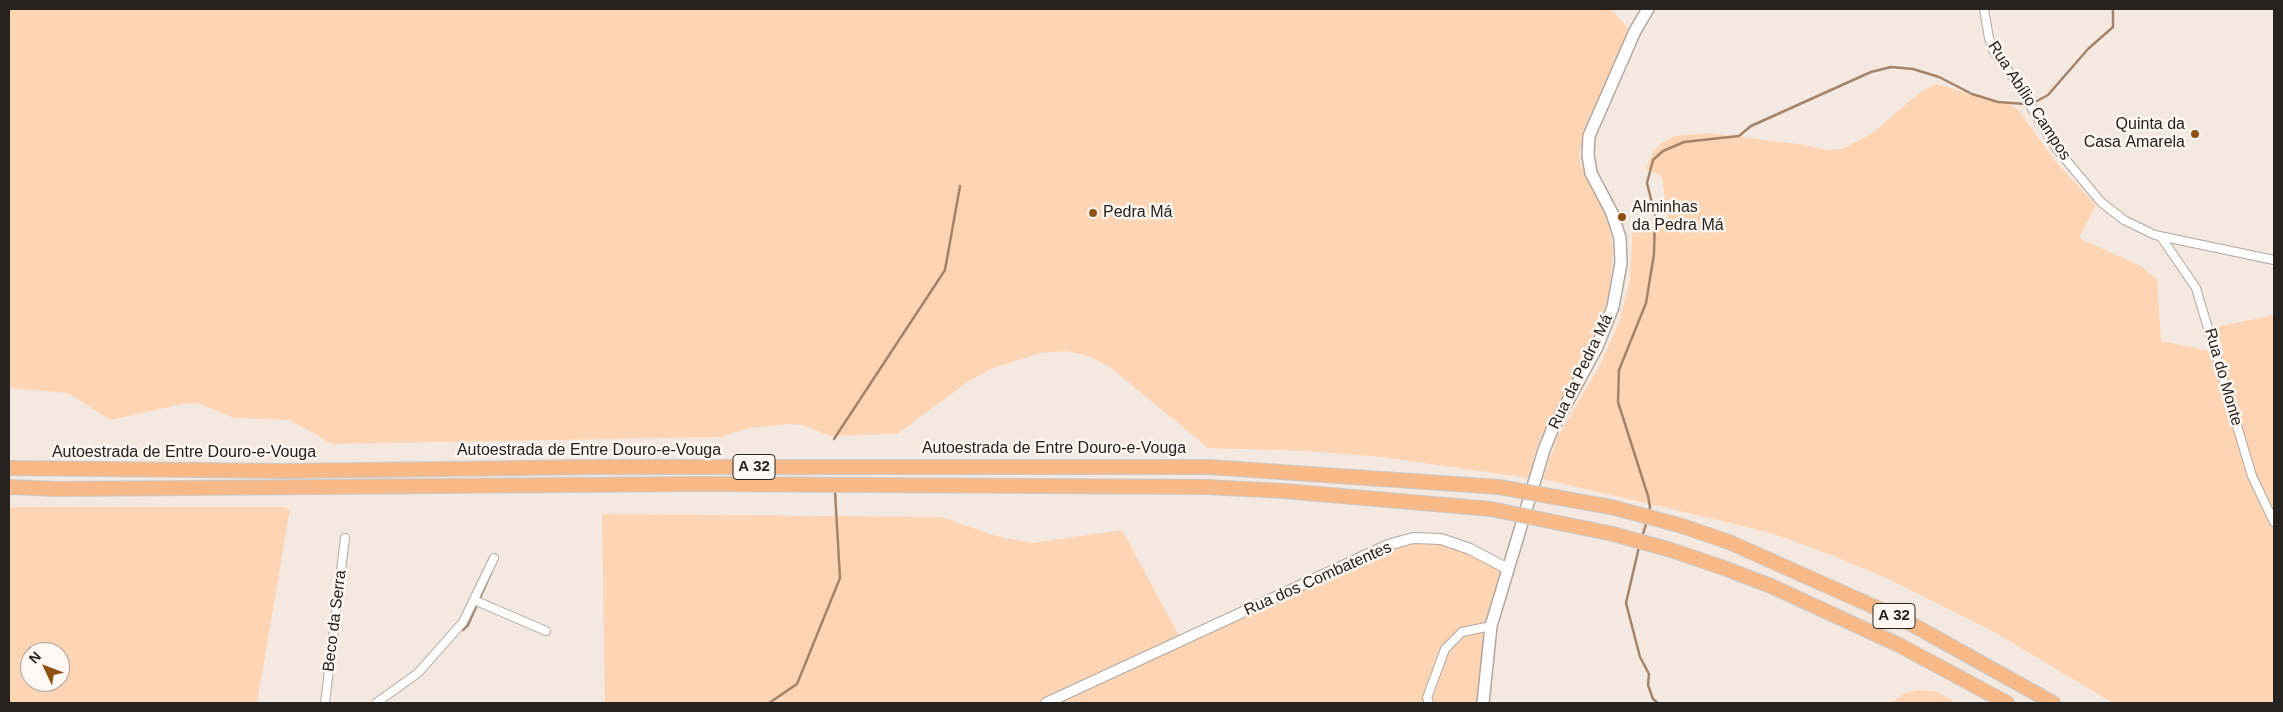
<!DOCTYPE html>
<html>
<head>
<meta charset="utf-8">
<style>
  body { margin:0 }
  #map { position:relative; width:2283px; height:712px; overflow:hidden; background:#f4e9e1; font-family:Helvetica,sans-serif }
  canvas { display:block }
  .frame { position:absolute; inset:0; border:10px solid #26221f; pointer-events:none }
  .north { position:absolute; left:20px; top:642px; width:50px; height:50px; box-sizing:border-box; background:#fef7f2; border:1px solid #a8a29e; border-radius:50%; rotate:313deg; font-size:14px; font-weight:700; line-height:20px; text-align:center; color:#26221f }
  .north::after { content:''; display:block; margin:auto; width:18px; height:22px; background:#8e5213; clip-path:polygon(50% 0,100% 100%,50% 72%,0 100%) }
</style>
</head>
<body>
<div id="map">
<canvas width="2283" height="712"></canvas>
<div class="frame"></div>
<div class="north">N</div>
</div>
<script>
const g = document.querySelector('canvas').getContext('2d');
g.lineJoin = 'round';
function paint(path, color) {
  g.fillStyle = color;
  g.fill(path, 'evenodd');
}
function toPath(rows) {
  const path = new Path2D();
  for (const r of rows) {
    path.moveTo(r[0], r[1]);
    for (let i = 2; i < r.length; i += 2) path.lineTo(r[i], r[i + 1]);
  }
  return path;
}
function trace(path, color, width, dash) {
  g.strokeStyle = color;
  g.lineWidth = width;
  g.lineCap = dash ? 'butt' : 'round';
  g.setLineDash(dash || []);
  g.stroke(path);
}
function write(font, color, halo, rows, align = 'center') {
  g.font = font + ' Helvetica,sans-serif';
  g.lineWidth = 5;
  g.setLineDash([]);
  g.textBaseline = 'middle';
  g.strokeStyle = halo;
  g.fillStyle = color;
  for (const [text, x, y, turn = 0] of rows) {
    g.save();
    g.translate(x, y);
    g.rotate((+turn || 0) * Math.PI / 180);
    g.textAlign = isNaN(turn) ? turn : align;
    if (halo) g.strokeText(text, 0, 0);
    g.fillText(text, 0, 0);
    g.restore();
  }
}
paint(toPath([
  [9,9,1611,9,1631,32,1579,153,1581,165,1609,222,1613,250,1610,287,1604,312,1595,337,1577,374,1540,439,1528,478,1382,457,1307,451,1208,448,1110,367,1091,357,1067,351,1041,353,991,369,969,381,897,434,830,436,802,425,788,424,749,428,720,437,332,444,290,420,234,418,197,403,182,404,110,420,68,393,9,388],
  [1937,84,2013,106,2019,111,2054,160,2096,205,2079,238,2141,266,2157,279,2161,341,2224,354,2216,327,2274,315,2274,703,2113,703,1994,632,1888,579,1841,559,1774,534,1739,525,1543,479,1558,436,1600,365,1620,320,1630,280,1633,221,1656,229,1662,227,1668,217,1662,179,1658,174,1646,169,1652,154,1660,144,1675,136,1709,133,1798,144,1828,150,1842,149,1871,134,1922,91],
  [9,507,285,507,290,510,257,703,9,703],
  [30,652,60,652,60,682,30,682],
  [602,514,941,517,996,536,1033,543,1122,530,1183,643,1388,545,1441,539,1508,569,1491,626,1483,703,605,703],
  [1920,690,1938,692,1956,703,1892,703,1905,693]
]), '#fed5b4');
trace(toPath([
  [2035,102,2048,95,2088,49,2113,27,2113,9],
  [834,439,945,270,960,186],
  [1649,513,1650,507,1648,496,1618,402,1619,370,1646,303,1654,254,1655,215,1647,183,1653,160,1663,151,1684,142,1739,136,1751,126,1871,72,1891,67,1913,69,1939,77,1972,94,1998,102,2025,104],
  [1642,537,1647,521],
  [1639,547,1626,603,1640,657,1649,674,1648,685,1653,699,1658,703],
  [463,630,468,625,491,573],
  [769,703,797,684,840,578,835,492]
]), '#a3846b', 2.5);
const minor = toPath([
  [1984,9,1989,38,1993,50,2014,79,2056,148,2101,202,2124,220,2155,235,2274,260],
  [2161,237,2196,288,2252,476,2274,522],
  [474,600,546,631],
  [325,703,345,538],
  [376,703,418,673,463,622,494,558],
  [1429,703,1427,698,1445,649,1462,632,1491,626]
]);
const tertiary = toPath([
  [1046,703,1388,545,1413,538,1441,539,1470,549,1508,569]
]);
const secondary = toPath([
  [1483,703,1491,626,1544,450,1552,430,1597,347,1613,307,1621,263,1620,238,1612,213,1591,173,1588,155,1589,136,1635,31,1648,9]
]);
const motorway = toPath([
  [9,468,286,471,599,467,1208,467,1499,487],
  [9,487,59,489,698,484,1206,487,1284,491,1491,509],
  [1729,542,1906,621,2053,703],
  [1724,568,1771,586,1899,645,2007,703]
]);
trace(minor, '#b1a79f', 10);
trace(tertiary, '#b1a79f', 12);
trace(secondary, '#b1a79f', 14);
trace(motorway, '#cbcac9', 16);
trace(minor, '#fff', 8);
trace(tertiary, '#fff', 10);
trace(secondary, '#fff', 11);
trace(motorway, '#f7b987', 14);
const motorwayBridge = toPath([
  [1499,487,1611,507,1679,525,1729,542],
  [1491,509,1613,534,1671,550,1724,568]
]);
trace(motorwayBridge, '#cbcac9', 16, []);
trace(motorwayBridge, '#f7b987', 14);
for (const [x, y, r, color] of [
  [2195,134,5,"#8e5213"],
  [1093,213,5,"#8e5213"],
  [1622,217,5,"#8e5213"]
]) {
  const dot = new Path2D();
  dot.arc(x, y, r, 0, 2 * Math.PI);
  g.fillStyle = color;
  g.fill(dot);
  trace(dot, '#fef7f2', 2);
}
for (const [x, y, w] of [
  [754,467,42],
  [1894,616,42]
]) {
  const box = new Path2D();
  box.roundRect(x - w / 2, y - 12.5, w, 25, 4);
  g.fillStyle = '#fef7f2';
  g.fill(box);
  trace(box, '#26221f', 1);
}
write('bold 15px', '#26221f', null, [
  ["A 32",754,467],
  ["A 32",1894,616]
]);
write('16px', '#26221f', '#fef7f2', [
  ["Rua Abílio Campos",2029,101,57],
  ["Rua da Pedra Má",1581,372,-64],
  ["Rua do Monte",2223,377,74],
  ["Autoestrada de Entre Douro-e-Vouga",1054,449],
  ["Autoestrada de Entre Douro-e-Vouga",589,451],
  ["Autoestrada de Entre Douro-e-Vouga",184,453],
  ["Rua dos Combatentes",1318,579,-24],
  ["Beco da Serra",335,621,-83]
]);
write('16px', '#26221f', '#fef7f2', [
  ["Quinta da",2185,125,"right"],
  ["Casa Amarela",2185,143,"right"],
  ["Alminhas",1632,208],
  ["da Pedra Má",1632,226],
  ["Pedra Má",1103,213]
], 'left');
</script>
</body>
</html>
